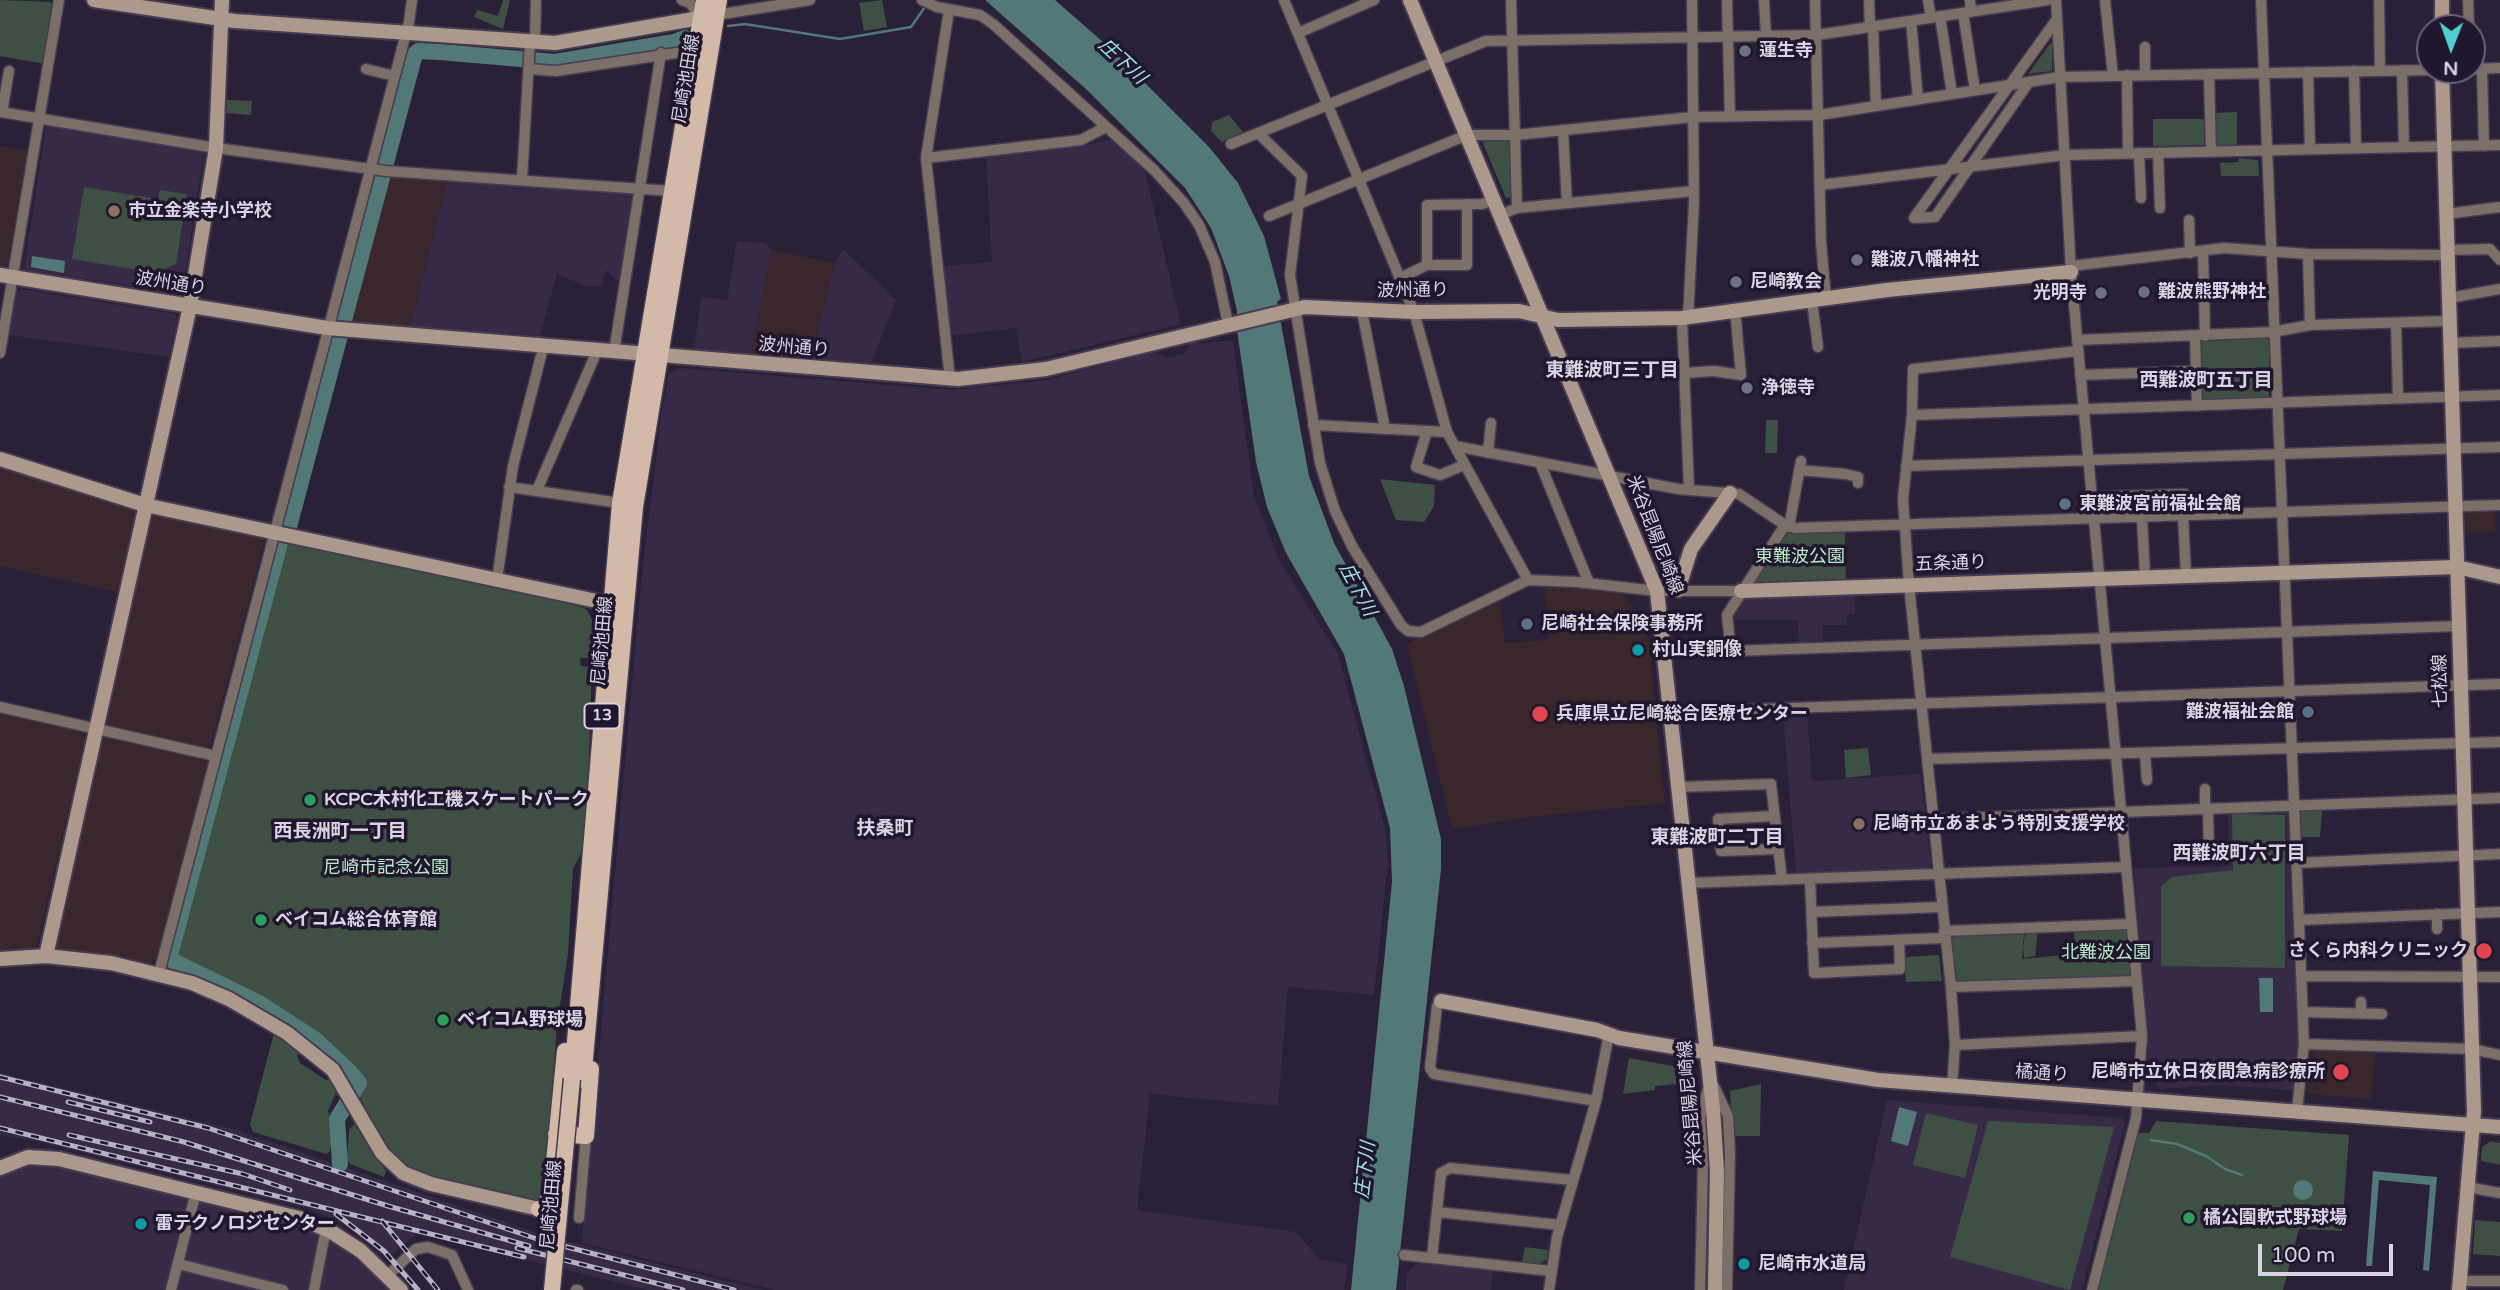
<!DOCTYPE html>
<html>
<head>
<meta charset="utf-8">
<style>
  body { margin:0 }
  #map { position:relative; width:2500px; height:1290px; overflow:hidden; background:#2a2038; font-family:"Varela Round",sans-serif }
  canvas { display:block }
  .north { position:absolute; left:2416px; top:14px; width:70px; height:70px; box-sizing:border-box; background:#20162d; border:2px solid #6a6276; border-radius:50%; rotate:181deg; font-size:19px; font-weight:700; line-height:28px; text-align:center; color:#d9d3e3 }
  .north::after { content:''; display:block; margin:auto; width:24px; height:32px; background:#52cdcf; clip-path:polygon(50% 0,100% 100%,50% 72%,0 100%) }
  .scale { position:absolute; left:2258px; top:1244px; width:135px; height:32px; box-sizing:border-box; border:4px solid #d9d3e3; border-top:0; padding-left:9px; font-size:21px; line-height:24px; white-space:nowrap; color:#d9d3e3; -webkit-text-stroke:5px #20162d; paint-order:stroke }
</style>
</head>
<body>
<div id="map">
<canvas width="2500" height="1290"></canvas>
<div class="north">N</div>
<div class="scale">100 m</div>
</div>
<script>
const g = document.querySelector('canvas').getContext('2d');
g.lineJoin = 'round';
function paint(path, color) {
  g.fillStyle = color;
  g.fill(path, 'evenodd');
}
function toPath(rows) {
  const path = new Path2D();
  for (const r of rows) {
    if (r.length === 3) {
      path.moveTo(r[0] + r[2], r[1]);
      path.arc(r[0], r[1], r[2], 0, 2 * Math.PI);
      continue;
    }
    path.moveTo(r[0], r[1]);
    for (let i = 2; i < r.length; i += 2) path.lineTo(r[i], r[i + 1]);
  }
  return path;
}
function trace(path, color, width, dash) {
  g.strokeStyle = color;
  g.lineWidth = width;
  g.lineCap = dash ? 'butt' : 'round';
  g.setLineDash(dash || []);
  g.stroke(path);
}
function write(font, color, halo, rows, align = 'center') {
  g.font = font + ' "Varela Round","Noto Sans JP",sans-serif';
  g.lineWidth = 7;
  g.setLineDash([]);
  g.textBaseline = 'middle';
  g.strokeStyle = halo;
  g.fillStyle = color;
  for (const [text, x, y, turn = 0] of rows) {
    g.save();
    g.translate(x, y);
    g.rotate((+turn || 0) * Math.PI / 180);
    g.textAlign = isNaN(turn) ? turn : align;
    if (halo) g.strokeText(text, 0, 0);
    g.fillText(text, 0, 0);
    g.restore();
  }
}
paint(toPath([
  [0,146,30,151,11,261,4,266,0,266],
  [386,177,448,180,410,327,348,324],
  [771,250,835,263,812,358,751,353],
  [0,468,132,507,136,511,117,592,0,566],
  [2495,508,2495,532,2463,533,2465,509],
  [156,515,261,538,264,543,210,746,205,748,107,726,105,722,151,519],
  [0,713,81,731,85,738,36,948,0,950],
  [107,737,205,760,209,765,156,960,151,963,114,955,59,950,55,946,101,740]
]), '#39272d');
paint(toPath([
  [49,125,204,153,182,289,175,293,24,269,46,127],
  [1114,139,1144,168,1181,324,1022,362,1016,328,950,336,943,266,992,262,986,156,1080,146],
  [448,180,631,191,634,195,621,284,606,270,601,287,586,286,557,274,540,335,410,327],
  [737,241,766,243,771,250,751,353,694,350,701,297,727,300],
  [843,249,896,300,871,363,812,358,835,263],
  [22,289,175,314,177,319,169,357,9,335,17,293],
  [1229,340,1233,342,1254,496,1280,562,1338,654,1385,829,1388,864,1374,995,1288,987,1278,1106,1150,1094,1137,1210,1296,1232,1319,1259,1348,1265,1344,1290,775,1290,582,1243,641,582,662,410,669,374,679,368,951,390,1047,380,1154,352,1167,358,1184,354,1190,343,1195,342,1204,344],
  [1855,595,1855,614,1847,614,1847,625,1823,625,1823,645,1799,645,1798,620,1732,620,1744,598],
  [1807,714,1812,781,1920,774,1931,866,1928,870,1796,873,1783,715],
  [2228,810,2288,810,2298,1041,2293,1090,2216,1085,2159,1089,2149,1067,2134,868,2229,866],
  [0,1073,233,1129,546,1236,763,1290,648,1290,418,1233,387,1259,342,1223,307,1208,41,1142,0,1135],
  [1887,1100,2121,1118,2125,1122,2082,1290,1844,1290],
  [28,1157,314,1224,401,1290,0,1290,0,1168],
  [1419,1262,1493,1269,1491,1290,1406,1290,1407,1272]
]), '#372a47');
paint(toPath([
  [1544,586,1619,591,1647,624,1665,803,1536,816,1452,829,1407,644,1500,599,1505,643,1549,640],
  [2313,1048,2376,1050,2371,1099,2307,1094]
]), '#3a272b');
paint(toPath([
  [0,0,50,2,54,7,45,64,0,56],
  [503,0,510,0,503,29,474,17,477,10,498,16],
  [882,0,887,27,864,31,859,3],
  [2052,43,2052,71,2028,74,2049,45],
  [227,100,252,101,251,115,226,113],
  [2237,112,2237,145,2214,146,2212,113],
  [1229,115,1243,132,1222,142,1211,131,1212,122],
  [2153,119,2204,119,2204,145,2153,146],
  [1484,139,1506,140,1511,144,1511,197,1506,198,1482,141],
  [2239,158,2258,160,2259,176,2221,176,2220,163,2238,162],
  [84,187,158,199,160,190,187,194,176,264,156,273,72,259],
  [2266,338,2269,340,2269,399,2201,402,2197,342],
  [1766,420,1778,420,1777,453,1765,453],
  [1380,479,1435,485,1434,506,1424,522,1396,520],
  [1791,531,1845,531,1846,581,1755,585,1753,581,1782,536],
  [282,542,547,597,586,609,592,619,594,658,580,658,581,666,592,667,586,843,573,869,568,954,557,1025,544,1195,535,1204,420,1174,411,1169,393,1155,375,1128,353,1082,327,1055,264,1009,208,980,170,965,172,944,195,854,228,749],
  [1868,748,1871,775,1846,778,1844,750],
  [2304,809,2320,809,2322,812,2320,837,2301,837,2299,814],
  [2232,814,2285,815,2285,968,2161,966,2161,886,2172,877,2233,870],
  [2127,929,2133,977,1955,982,1949,935,2025,932,2022,959,2075,954,2074,931],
  [2038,930,2035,956,2024,958,2023,941,2028,931],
  [1939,955,1942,981,1906,982,1904,957],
  [274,1033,301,1053,297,1055,300,1063,326,1080,330,1079,338,1088,328,1111,333,1132,330,1151,326,1154,253,1132,250,1124],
  [1629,1058,1689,1069,1691,1083,1655,1086,1655,1090,1623,1094],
  [1761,1084,1760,1136,1733,1136,1730,1091],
  [1926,1113,1978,1125,1965,1178,1913,1165],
  [1988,1121,2114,1127,2070,1290,1950,1257],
  [2156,1121,2349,1135,2342,1231,2299,1229,2283,1290,2098,1290,2136,1133,2149,1133],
  [354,1124,386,1171,384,1177,350,1164,347,1160,349,1130],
  [2491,1141,2500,1143,2500,1165,2481,1161,2482,1147],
  [2475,1220,2500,1222,2500,1256,2473,1254],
  [1525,1247,1548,1250,1547,1259,1538,1265,1522,1263]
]), '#3e4f43');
paint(toPath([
  [985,0,1055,0,1111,49,1209,147,1238,183,1264,236,1281,299,1277,302,1309,476,1334,543,1392,649,1404,686,1441,839,1441,869,1396,1290,1351,1290,1392,882,1390,828,1344,654,1286,553,1267,507,1256,462,1237,330,1237,311,1229,276,1211,228,1185,188,1087,90],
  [32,256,65,261,64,273,31,267],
  [2259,978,2273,978,2273,1012,2260,1012],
  [1899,1107,1917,1112,1908,1146,1891,1141],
  [2373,1171,2437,1177,2429,1271,2423,1270,2430,1185,2379,1180,2372,1266,2366,1266],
  [2303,1190,10]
]), '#527878');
trace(toPath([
  [728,26,745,24,840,39,911,27,927,4],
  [2151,1140,2177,1144,2206,1156,2225,1169,2242,1175]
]), '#527878', 2.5);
trace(toPath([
  [340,1164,337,1119,359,1083,350,1072,316,1040,259,1003,169,959,280,543,289,527,415,54,418,51,440,52,555,62,674,42,685,38]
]), '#527878', 16);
const street = toPath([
  [682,0,690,3,701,17],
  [922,0,937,7,980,15,993,24,1154,170,1184,203,1199,225,1215,262,1228,324],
  [1284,0,1414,312,1447,432,1528,580],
  [1511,0,1517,208],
  [1727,0,1730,116],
  [1764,0,1766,36],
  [1815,0,1821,242,1826,299],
  [1869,0,1870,27],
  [1928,0,1931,18],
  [1970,0,1971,12],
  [2056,0,2071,272,2142,1036,2136,1118,2092,1290],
  [2105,0,2113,76],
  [2261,0,2304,1044,2297,1111],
  [2379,0,2380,71],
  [2468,0,2469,28],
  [949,10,926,158,950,379],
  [1963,13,1975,90],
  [716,15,810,0],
  [1940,16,1952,94],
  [1911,21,1918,99],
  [1873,27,1876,106],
  [1298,33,1374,0],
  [535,42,536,0],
  [2145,47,2145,75],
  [2482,68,2484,146],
  [366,69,394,76],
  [529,69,556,71,696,50],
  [2472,69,2500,68],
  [2402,70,2404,147],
  [2354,71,2356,148],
  [2308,72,2310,149],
  [2209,74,2211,151],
  [2127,75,2128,153],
  [2029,82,1935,217,1914,218,2057,19],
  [0,112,216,148,386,171,671,191],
  [2,112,9,71],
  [1563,130,1567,203],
  [1259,134,1302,176,1290,275,1320,463,1335,511,1352,546,1401,625,1408,631,1421,632,1528,580,1577,582,1657,591,1741,591],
  [1231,144,1486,41,1817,35,2048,0],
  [2139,153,2141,198],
  [2158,153,2160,208],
  [926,158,1081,140,1104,128],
  [522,180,530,42],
  [1820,185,2065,155,2500,145],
  [2446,214,2500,207],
  [1500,215,1517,208,1694,191],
  [1269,216,1467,135,1515,135,1693,117,1819,115,2060,77,2430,70],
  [2189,220,2190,253],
  [2447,250,2490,249,2500,260],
  [2203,251,2205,336],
  [2308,254,2310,325],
  [1427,265,1467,265,1467,204],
  [2071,266,2224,248,2308,254,2448,255],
  [1400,278,1427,265,1427,205,1482,204,1494,200],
  [2449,298,2500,289],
  [1812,301,1818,347],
  [1362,311,1385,429],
  [1682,318,1689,488],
  [1688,318,1694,202,1692,0],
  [2396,323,2398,397],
  [2195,336,2197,406],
  [2077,340,2273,332,2310,325,2449,321],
  [2449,343,2500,341],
  [614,352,661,53],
  [0,353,59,0],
  [1684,373,1714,371,1741,375,1735,310],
  [2080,375,2196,371],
  [1912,415,2500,395],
  [1313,425,1447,432],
  [1427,431,1416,467,1440,475,1464,465],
  [1455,446,1678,489,1739,494,1785,525,1795,528,2500,505],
  [1488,453,1491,423],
  [1540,463,1589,583],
  [1906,466,2500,447],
  [1799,470,1845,474,1858,477,1858,483],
  [509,487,620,503],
  [537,490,597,351],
  [2092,497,2185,494,2186,515],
  [2183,515,2186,575],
  [2142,517,2145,576],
  [1785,525,1727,615,1731,651,2459,626],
  [1789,527,1801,461],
  [497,580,513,466,543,348],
  [0,707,216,756],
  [1672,712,2500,684],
  [2145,754,2147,780],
  [1928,759,2500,742],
  [1679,787,1771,784,1782,880],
  [2205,789,2205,809],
  [2208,809,2209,853],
  [1774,816,1718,819,1721,851,1778,849],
  [1933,819,2500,798],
  [2296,863,2500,854],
  [1810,879,1814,973,1900,969,1899,940],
  [1688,883,2125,867],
  [1812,912,1941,907],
  [2437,914,2437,929],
  [2299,920,2500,912],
  [1944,931,2131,924],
  [1812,943,1945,938],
  [159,973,409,22,412,0],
  [2302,976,2500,977],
  [1951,987,2137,981],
  [1441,1001,1437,1006,1430,1068,1434,1074,1596,1101],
  [2303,1012,2382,1014],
  [2361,1013,2361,1002],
  [2304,1044,2472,1049,2500,1055],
  [1955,1045,2142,1036],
  [1714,1086,1728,1116,1730,1153,1727,1290],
  [1952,1087,1955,1045,1951,987,1909,585,1903,499,1912,415,1913,369,2078,351],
  [2467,1187,2500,1193],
  [1437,1212,1560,1225],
  [579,1218,586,1136],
  [1404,1255,1551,1271],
  [1432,1257,1441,1173,1450,1168,1572,1180],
  [178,1264,283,1290],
  [388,1275,416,1249,428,1247,452,1255,468,1290],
  [2460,1281,2500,1281],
  [171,1290,196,1192],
  [314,1290,326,1229],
  [576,1290,578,1290],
  [1549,1290,1557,1237,1596,1101,1609,1034],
  [1700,1290,1703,1163,1700,1117,1708,1089]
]);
const secondary = toPath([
  [94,0,235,21,555,43,711,16],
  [1410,0,1657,591,1713,1109,1717,1171,1715,1290],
  [2442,0,2442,28],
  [2442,70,2474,1111,2459,1290],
  [0,275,327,328,958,379,1046,369,1305,307,1414,312,1519,311,1558,320,1682,318,1887,290,2071,272],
  [0,459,145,505,620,606],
  [1678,590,1691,549,1730,493],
  [1741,591,2457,567,2500,577],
  [46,956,190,306,216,148,222,0],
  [0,959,46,956,111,963,192,983,229,999,287,1033,333,1070,382,1153,403,1173,431,1184,539,1209],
  [1441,1001,1597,1030,1619,1038,1878,1080,2500,1127],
  [0,1168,28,1157,59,1159,299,1218,330,1231,361,1251,401,1290]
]);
const primary = toPath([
  [573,1066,620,503,704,0],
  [583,1080,635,507,719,0],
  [556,1134,586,1136,591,1069],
  [539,1209,544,1208,551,1192,565,1051]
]);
trace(street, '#463d53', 13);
trace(secondary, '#463d53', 18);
trace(primary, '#463d53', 19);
trace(street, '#7b6f67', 10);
trace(secondary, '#ad998b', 14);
trace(primary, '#d3baa8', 16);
const rail = toPath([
  [0,1077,208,1128,540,1240,734,1290],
  [0,1097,184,1142,388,1206,529,1246],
  [68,1102,150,1122],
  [0,1128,524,1257],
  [69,1135,243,1174,290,1190],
  [336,1214,384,1251,418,1290],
  [382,1221,438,1290],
  [517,1248,683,1290]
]);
trace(rail, '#b8b1c3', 5);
trace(rail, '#20162d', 2.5, [8]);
const primaryBridge = toPath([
  [552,1290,572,1079]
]);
trace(primaryBridge, '#463d53', 19, []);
trace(primaryBridge, '#d3baa8', 16);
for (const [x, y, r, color] of [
  [1745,51,7,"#6b7280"],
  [114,211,7,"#8d6e63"],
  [1857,260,7,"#6b7280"],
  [1736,282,7,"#6b7280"],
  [2144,292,7,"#6b7280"],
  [2101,293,7,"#6b7280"],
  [1747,388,7,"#6b7280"],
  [2065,504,7,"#5c6f8a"],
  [1527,624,7,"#5c6f8a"],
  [1638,650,7,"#0f9aa8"],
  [2308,712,7,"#5c6f8a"],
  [1540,714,9,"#e0444e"],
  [310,800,7,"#2e9e5b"],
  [1859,824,7,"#8d6e63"],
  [261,920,7,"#2e9e5b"],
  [2484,951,9,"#e0444e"],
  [443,1020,7,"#2e9e5b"],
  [2341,1072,9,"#e0444e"],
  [2189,1218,7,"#2e9e5b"],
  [141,1224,7,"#0f9aa8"],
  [1744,1264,7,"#0f9aa8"]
]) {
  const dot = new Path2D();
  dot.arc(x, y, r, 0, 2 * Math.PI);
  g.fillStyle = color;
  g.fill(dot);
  trace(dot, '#20162d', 2.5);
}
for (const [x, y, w] of [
  [602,716,35]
]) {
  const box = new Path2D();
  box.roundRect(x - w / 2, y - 12.5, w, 25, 5);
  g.fillStyle = '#20162d';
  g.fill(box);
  trace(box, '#d9d3e3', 2);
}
write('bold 16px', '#d9d3e3', null, [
  ["13",602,716]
]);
write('bold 18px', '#d9d3e3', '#20162d', [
  ["蓮生寺",1759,51],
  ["市立金楽寺小学校",128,211],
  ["難波八幡神社",1871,260],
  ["尼崎教会",1750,282],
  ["難波熊野神社",2158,292],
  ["光明寺",2087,293,"right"],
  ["浄徳寺",1761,388],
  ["東難波宮前福祉会館",2079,504],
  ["尼崎社会保険事務所",1541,624],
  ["村山実銅像",1652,650],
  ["難波福祉会館",2294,712,"right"],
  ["兵庫県立尼崎総合医療センター",1556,714],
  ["KCPC木村化工機スケートパーク",324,800],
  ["尼崎市立あまよう特別支援学校",1873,824],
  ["ベイコム総合体育館",275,920],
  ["さくら内科クリニック",2468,951,"right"],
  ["ベイコム野球場",457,1020],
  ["尼崎市立休日夜間急病診療所",2325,1072,"right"],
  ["橘公園軟式野球場",2203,1218],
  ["雷テクノロジセンター",155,1224],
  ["尼崎市水道局",1758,1264]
], 'left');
write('18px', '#d9d3e3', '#20162d', [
  ["尼崎池田線",687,79,-81],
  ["波州通り",171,284,9],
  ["波州通り",1413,291,-1],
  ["波州通り",794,348,5],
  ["米谷昆陽尼崎線",1654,535,69],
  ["五条通り",1951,564,-2],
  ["尼崎池田線",603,641,-85],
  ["七松線",2441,681,-91],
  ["橘通り",2042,1074,4],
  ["米谷昆陽尼崎線",1691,1103,-95],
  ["尼崎池田線",552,1205,-85]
]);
write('18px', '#b6eac6', '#20162d', [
  ["東難波公園",1800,557],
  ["尼崎市記念公園",386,868],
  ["北難波公園",2106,953]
]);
write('italic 19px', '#9be5e5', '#20162d', [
  ["庄下川",1122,62,43],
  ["庄下川",1357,590,62],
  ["庄下川",1366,1170,-83]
]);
write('bold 19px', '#d9d3e3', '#20162d', [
  ["東難波町三丁目",1612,371],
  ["西難波町五丁目",2206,381],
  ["扶桑町",885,829],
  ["西長洲町一丁目",340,832],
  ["東難波町二丁目",1717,838],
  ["西難波町六丁目",2239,854]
]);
</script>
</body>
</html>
